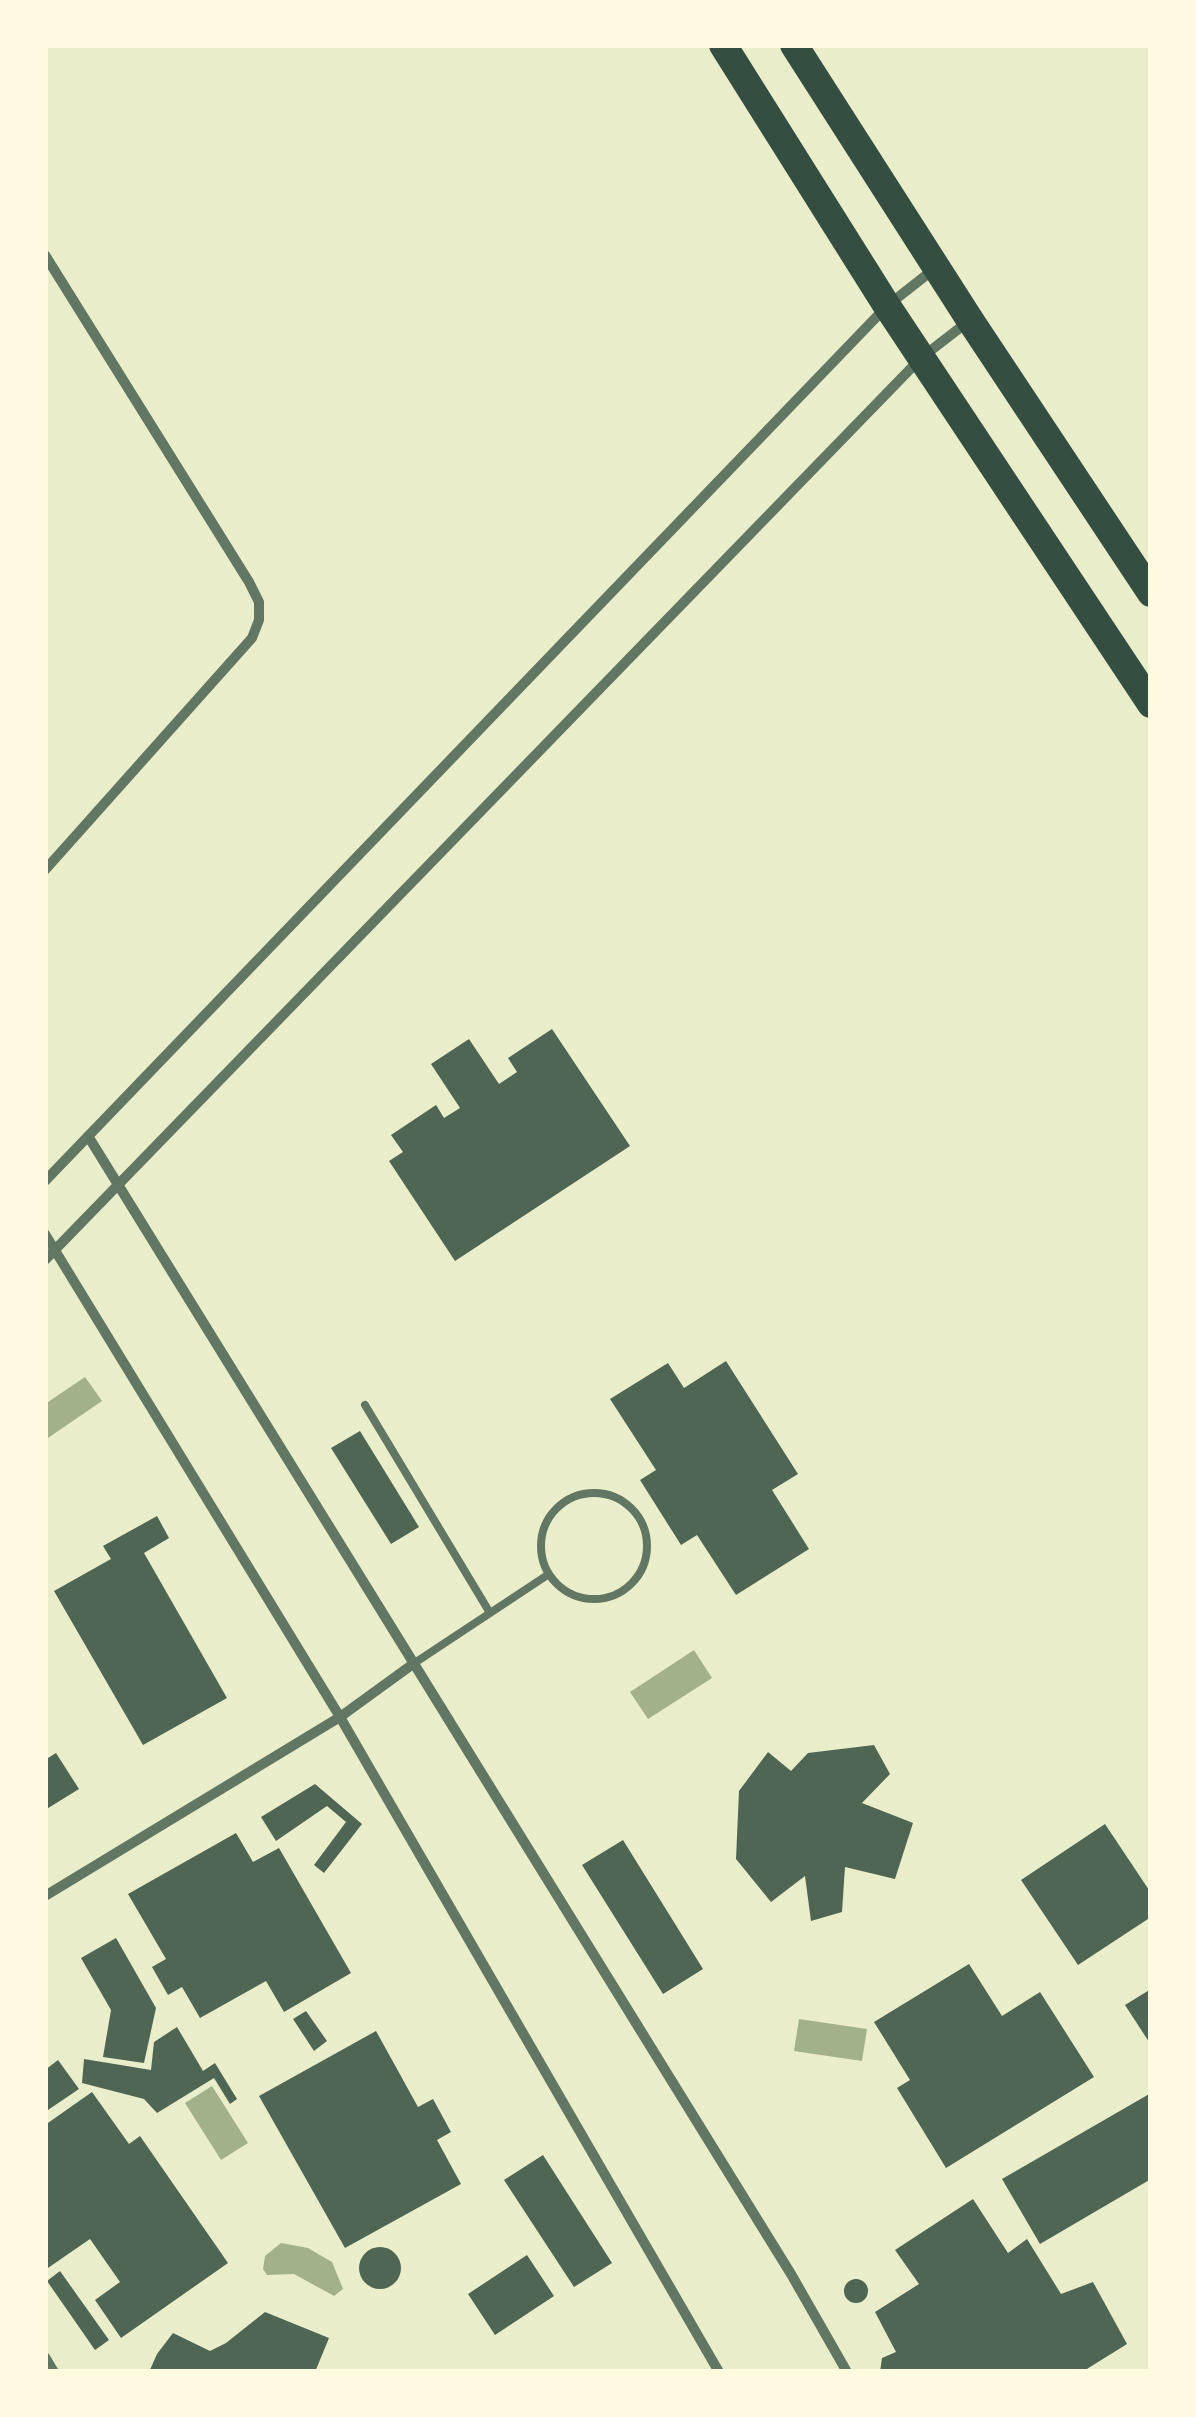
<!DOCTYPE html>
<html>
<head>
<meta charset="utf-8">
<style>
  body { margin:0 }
  #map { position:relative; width:1196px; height:2417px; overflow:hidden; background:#e9edc9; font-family:"Work Sans",sans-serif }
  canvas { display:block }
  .frame { position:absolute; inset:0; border:48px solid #fefae0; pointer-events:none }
</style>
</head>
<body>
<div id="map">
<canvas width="1196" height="2417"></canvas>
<div class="frame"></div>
</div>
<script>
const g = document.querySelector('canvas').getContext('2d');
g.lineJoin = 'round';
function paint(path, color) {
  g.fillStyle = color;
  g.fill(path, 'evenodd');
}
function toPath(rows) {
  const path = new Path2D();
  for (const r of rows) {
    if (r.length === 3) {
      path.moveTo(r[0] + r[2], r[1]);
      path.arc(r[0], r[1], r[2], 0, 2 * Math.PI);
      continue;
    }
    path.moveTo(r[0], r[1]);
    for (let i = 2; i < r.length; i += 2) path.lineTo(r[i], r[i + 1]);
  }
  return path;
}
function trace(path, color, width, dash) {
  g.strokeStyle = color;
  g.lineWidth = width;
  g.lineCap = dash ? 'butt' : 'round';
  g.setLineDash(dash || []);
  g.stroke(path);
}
paint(toPath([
  [85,1377,102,1401,45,1440,45,1404],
  [694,1650,712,1678,648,1719,630,1692],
  [799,2019,867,2029,862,2061,794,2051],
  [212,2086,248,2143,221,2160,185,2103],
  [281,2243,308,2248,332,2262,343,2289,334,2296,294,2274,267,2275,263,2269,265,2256]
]), '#a3b18a');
paint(toPath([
  [552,1029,630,1146,455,1261,389,1161,403,1152,391,1135,436,1105,444,1118,460,1108,431,1064,469,1039,499,1084,517,1072,508,1058],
  [726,1361,798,1474,772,1490,809,1549,736,1595,697,1535,681,1545,640,1480,656,1470,610,1399,668,1363,684,1388],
  [360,1431,419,1527,391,1544,331,1448],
  [157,1516,169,1538,144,1553,227,1698,143,1745,54,1591,111,1559,103,1546],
  [874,1745,890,1774,862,1803,913,1823,895,1879,845,1867,842,1912,811,1921,805,1876,771,1902,736,1859,739,1791,768,1752,791,1771,808,1753],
  [56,1753,79,1789,45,1810,45,1760],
  [315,1784,362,1824,324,1873,314,1865,346,1822,327,1806,276,1841,261,1817],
  [1105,1824,1151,1893,1151,1917,1078,1965,1021,1880],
  [236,1833,253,1862,279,1848,351,1973,284,2012,266,1981,200,2018,182,1987,168,1995,152,1967,166,1959,128,1894],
  [623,1840,703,1969,663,1994,582,1865],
  [116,1938,156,2008,144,2063,103,2057,111,2010,81,1958],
  [969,1964,1002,2016,1040,1992,1094,2077,946,2168,897,2088,910,2080,874,2022],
  [1151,1989,1151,2045,1125,2005],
  [306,2011,327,2041,314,2051,293,2019],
  [177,2027,203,2071,215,2063,237,2099,230,2104,214,2078,157,2113,144,2099,82,2083,84,2059,151,2070,154,2042],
  [376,2031,418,2107,433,2099,451,2132,437,2140,461,2184,345,2248,259,2096],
  [58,2060,79,2089,45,2112,45,2070],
  [92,2092,129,2144,140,2136,228,2263,121,2338,95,2300,120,2282,90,2239,45,2270,45,2125],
  [1151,2093,1151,2179,1040,2244,1002,2179],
  [543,2155,612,2263,574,2287,504,2180],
  [973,2199,1008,2253,1027,2239,1061,2294,1093,2282,1127,2344,1082,2372,880,2372,882,2358,896,2352,875,2312,919,2284,895,2250],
  [380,2268,21],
  [527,2255,554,2296,495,2335,468,2294],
  [60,2271,109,2340,95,2350,47,2281],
  [856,2291,12],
  [265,2312,329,2338,315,2372,149,2372,157,2354,173,2333,210,2351,226,2343]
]), '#4f6655');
trace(toPath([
  [365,1405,490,1613],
  [594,1546,53],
  [413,1664,549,1574]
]), '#617663', 8);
trace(toPath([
  [45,255,249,582,259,602,259,620,252,638,45,870],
  [88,1136,791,2274,847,2372],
  [45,1181,887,306,934,269],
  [45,1234,340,1717,719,2372],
  [45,1260,921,358,970,320],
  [45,1896,340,1717,413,1664],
  [45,2357,54,2372]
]), '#617663', 10);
trace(toPath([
  [723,45,887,306,1151,704],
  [794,45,970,320,1151,593]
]), '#344e41', 28);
</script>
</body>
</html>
